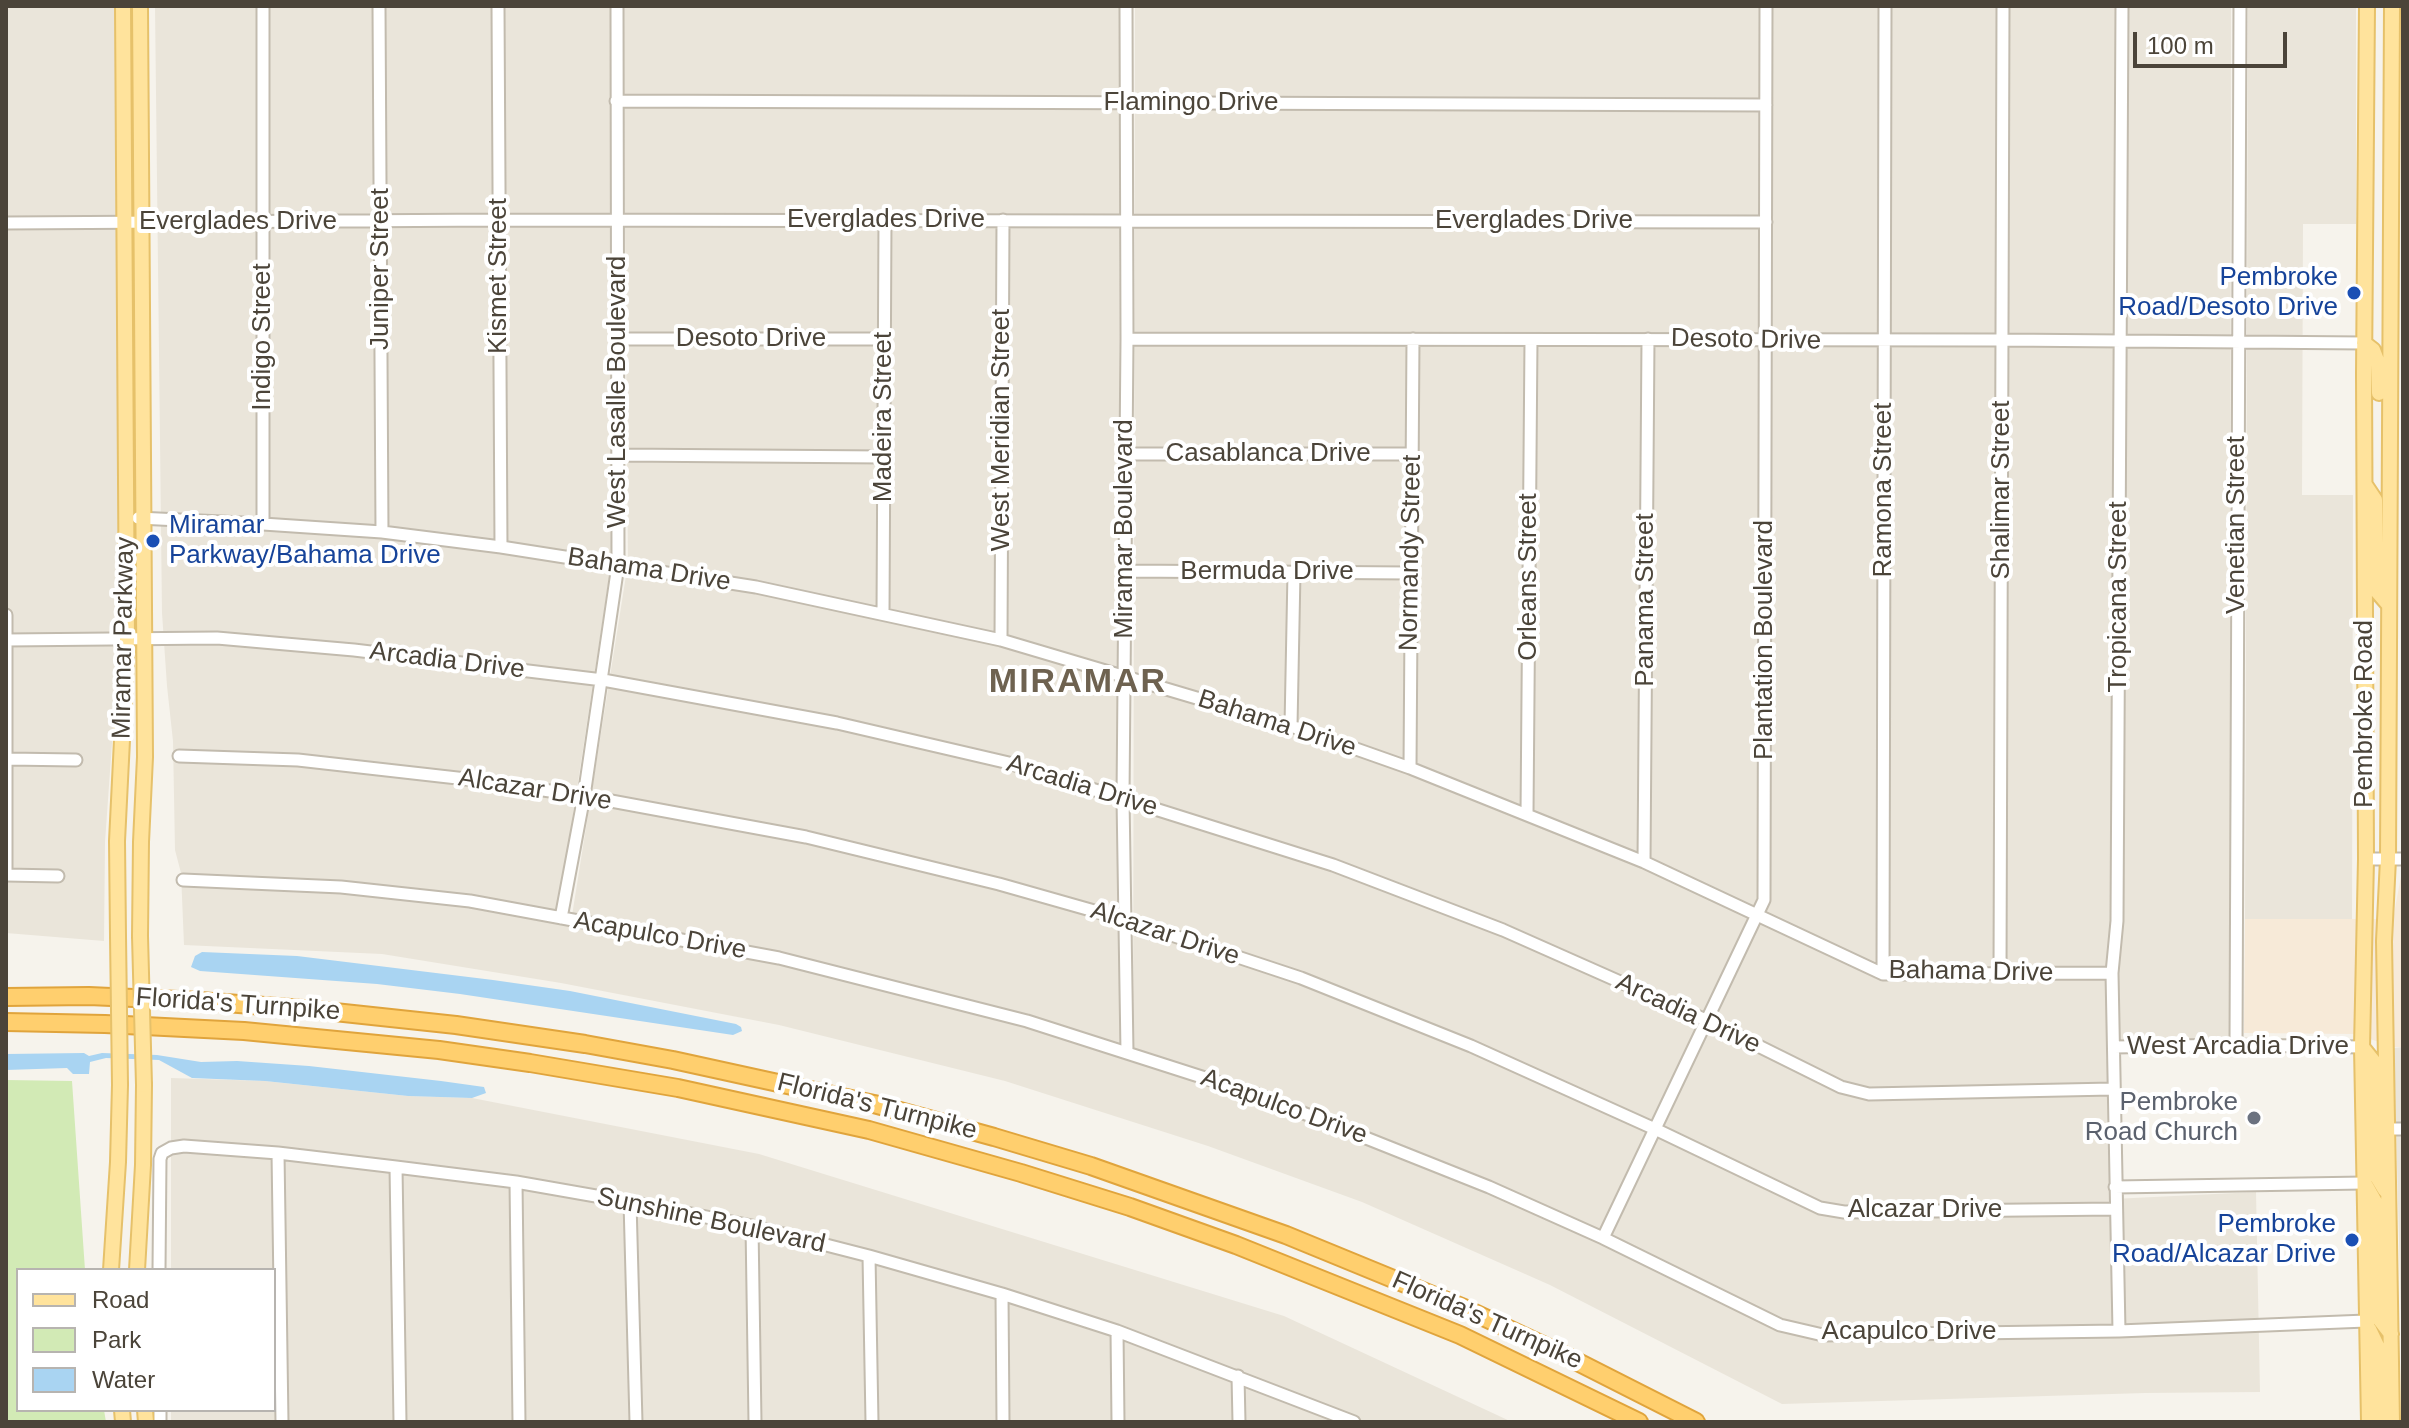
<!DOCTYPE html>
<html>
<head>
<meta charset="utf-8">
<style>
  body { margin:0 }
  #map { position:relative; width:2409px; height:1428px; overflow:hidden; background:#f6f3ec; font-family:Helvetica,sans-serif }
  canvas { display:block }
  .frame { position:absolute; inset:0; border:8px solid #4b4439; pointer-events:none }
  .legend { position:absolute; left:16px; top:1268px; width:260px; height:144px; box-sizing:border-box; background:#fff; border:2px solid #b7b4b0; margin:0; padding:10px 14px; list-style:none; font-size:24px; color:#4b4439 }
  .legend li { display:flex; align-items:center; gap:16px; height:40px }
  .legend b { width:40px; border:2px solid #b7b4b0 }
  .scale { position:absolute; left:2133px; top:32px; width:154px; height:36px; box-sizing:border-box; border:4px solid #4b4439; border-top:0; padding-left:10px; font-size:24px; line-height:28px; white-space:nowrap; color:#4b4439; -webkit-text-stroke:6px #fff; paint-order:stroke }
</style>
</head>
<body>
<div id="map">
<canvas width="2409" height="1428"></canvas>
<div class="frame"></div>
<ul class="legend">
<li><b style="height:10px;background:#ffe39c"></b>Road</li>
<li><b style="height:22px;background:#d2eab5"></b>Park</li>
<li><b style="height:22px;background:#a9d4f2"></b>Water</li>
</ul>
<div class="scale">100 m</div>
</div>
<script>
const g = document.querySelector('canvas').getContext('2d');
g.lineJoin = 'round';
function paint(path, color) {
  g.fillStyle = color;
  g.fill(path, 'evenodd');
}
function toPath(rows) {
  const path = new Path2D();
  for (const r of rows) {
    path.moveTo(r[0], r[1]);
    for (let i = 2; i < r.length; i += 2) path.lineTo(r[i], r[i + 1]);
  }
  return path;
}
function trace(path, color, width, dash) {
  g.strokeStyle = color;
  g.lineWidth = width;
  g.lineCap = dash ? 'butt' : 'round';
  g.setLineDash(dash || []);
  g.stroke(path);
}
function write(font, color, halo, rows, align = 'center') {
  g.font = font + ' Helvetica,sans-serif';
  g.lineWidth = 8;
  g.setLineDash([]);
  g.textBaseline = 'middle';
  g.strokeStyle = halo;
  g.fillStyle = color;
  for (const [text, x, y, turn = 0] of rows) {
    g.save();
    g.translate(x, y);
    g.rotate((+turn || 0) * Math.PI / 180);
    g.textAlign = isNaN(turn) ? turn : align;
    if (halo) g.strokeText(text, 0, 0);
    g.fillText(text, 0, 0);
    g.restore();
  }
}
paint(toPath([
  [6,6,116,6,121,616,105,842,104,941,6,933],
  [155,6,610,6,615,539,557,920,571,922,628,563,623,6,1119,6,1121,1055,1133,1062,1135,6,2231,6,2230,1042,2106,1042,2113,1199,2256,1192,2260,1392,2145,1393,1782,1404,1550,1285,1362,1202,1208,1146,1005,1081,779,1025,561,983,382,954,184,945,181,873,175,850,173,741,167,686,162,613],
  [2248,6,2356,6,2356,224,2303,224,2302,495,2353,495,2352,919,2245,919],
  [2403,1047,2403,1397,2394,1048],
  [171,1078,265,1081,408,1096,472,1098,759,1154,1284,1316,1512,1422,171,1422,171,1410,274,1410,274,1270,171,1270]
]), '#eae5da');
paint(toPath([
  [2402,871,2403,1047,2394,1047,2355,1034,2244,1033,2245,919,2393,919]
]), '#f7ead8');
paint(toPath([
  [6,1080,72,1081,85,1270,18,1270,18,1410,104,1410,106,1422,6,1422]
]), '#d2eab5');
paint(toPath([
  [202,952,297,956,493,980,570,991,736,1024,741,1027,742,1031,733,1035,460,994,377,984,200,971,191,967,195,956],
  [84,1053,89,1056,102,1053,157,1055,201,1062,237,1061,309,1066,441,1081,484,1087,486,1093,472,1098,408,1096,265,1081,192,1078,159,1060,106,1058,90,1062,89,1074,73,1074,67,1068,6,1070,6,1054]
]), '#a9d4f2');
const minor = toPath([
  [263,6,263,524],
  [379,6,382,532],
  [498,6,501,547],
  [1126,6,1127,339,1123,798,1127,1052],
  [616,101,1766,105],
  [6,223,498,220,1766,222],
  [619,339,884,339],
  [1127,339,2003,340,2364,343],
  [1125,454,1412,454],
  [619,455,884,457],
  [138,518,263,524,382,532,501,547,756,587,1001,640,1291,726,1410,768,1644,862,1883,974,2112,973],
  [1125,571,1410,573],
  [883,614,885,220],
  [6,615,6,875,58,876],
  [6,640,217,638,354,650,603,680,837,723,1009,763,1333,865,1503,930,1706,1020,1841,1087,1869,1094,2112,1089],
  [1001,640,1003,220],
  [1291,726,1294,572],
  [179,756,298,760,475,780,584,796,806,837,999,884,1126,920,1301,978,1471,1046,1655,1129,1820,1208,1844,1212,2115,1209],
  [8,759,76,760],
  [1410,768,1413,339],
  [1527,814,1531,340],
  [2366,859,2403,859],
  [1644,862,1648,339],
  [183,880,341,887,470,901,779,958,1027,1021,1258,1095,1489,1187,1603,1238,1780,1325,1823,1335,2119,1331,2366,1321],
  [561,918,584,796,618,565,617,6],
  [2000,973,2003,6],
  [1883,974,1885,6],
  [2236,1045,2240,6],
  [2114,1047,2236,1045,2362,1047],
  [2387,1129,2403,1129],
  [278,1153,282,1422],
  [396,1167,400,1422],
  [516,1182,519,1422],
  [2115,1187,2364,1183],
  [630,1202,636,1422],
  [752,1226,755,1422],
  [1603,1238,1764,900,1766,6],
  [869,1256,872,1422],
  [159,1270,160,1159,162,1153,171,1148,184,1146,278,1153,396,1167,516,1182,630,1202,752,1226,869,1256,1002,1294,1117,1331,1354,1422],
  [1002,1294,1003,1422],
  [1117,1331,1118,1422],
  [2119,1331,2112,973,2117,921,2122,6],
  [1238,1376,1239,1422],
  [160,1410,160,1422]
]);
const major = toPath([
  [140,6,145,757,141,842,140,936],
  [2367,6,2364,373,2366,859,2362,1047,2369,1422],
  [2392,6,2388,859,2384,941,2392,1422],
  [2364,343,2373,350,2378,363,2379,393],
  [2365,485,2375,500,2376,590,2389,605],
  [118,936,117,841,127,639,123,6],
  [2362,1047,2374,1062,2376,1175,2385,1190],
  [2366,1186,2375,1202,2377,1316,2391,1334],
  [111,1270,118,1162,120,1085],
  [137,1270,143,1165,144,1085],
  [2369,1329,2380,1352,2382,1422],
  [122,1410,123,1422],
  [145,1410,146,1422]
]);
const highway = toPath([
  [6,997,89,996,200,1001,316,1010,456,1025,585,1044,673,1060,874,1104,994,1137,1091,1166,1286,1235,1464,1308,1562,1354,1696,1422],
  [6,1022,105,1024,244,1031,439,1050,530,1063,678,1088,869,1130,1021,1173,1130,1207,1236,1245,1460,1335,1639,1422]
]);
trace(minor, '#c2bbae', 15);
trace(major, '#e6c16a', 18);
trace(highway, '#e0a43c', 20);
trace(minor, '#fff', 11);
trace(major, '#ffe39c', 14);
trace(highway, '#ffcf6e', 16);
const majorBridge = toPath([
  [118,936,120,1085],
  [140,936,144,1085]
]);
trace(majorBridge, '#e6c16a', 18, []);
trace(majorBridge, '#ffe39c', 14);
for (const [x, y, r, color] of [
  [2354,293,8,"#1a4fb4"],
  [153,541,8,"#1a4fb4"],
  [2254,1118,8,"#6b7280"],
  [2352,1240,8,"#1a4fb4"]
]) {
  const dot = new Path2D();
  dot.arc(x, y, r, 0, 2 * Math.PI);
  g.fillStyle = color;
  g.fill(dot);
  trace(dot, '#fff', 3);
}
write('26px', '#4b4439', '#fff', [
  ["Flamingo Drive",1191,103],
  ["Everglades Drive",886,220],
  ["Everglades Drive",1534,221],
  ["Everglades Drive",238,222],
  ["Juniper Street",381,269,-90],
  ["Kismet Street",499,276,-90],
  ["Indigo Street",263,337,-90],
  ["Desoto Drive",751,339],
  ["Desoto Drive",1746,340,1],
  ["West Lasalle Boulevard",618,392,-90],
  ["Madeira Street",884,417,-90],
  ["West Meridian Street",1002,430,-90],
  ["Casablanca Drive",1268,454],
  ["Ramona Street",1884,490,-90],
  ["Shalimar Street",2002,490,-90],
  ["Venetian Street",2237,525,-90],
  ["Miramar Boulevard",1125,529,-90],
  ["Normandy Street",1411,553,-89],
  ["Bahama Drive",649,570,9],
  ["Bermuda Drive",1267,572],
  ["Orleans Street",1529,577,-90],
  ["Tropicana Street",2119,597,-90],
  ["Panama Street",1646,600,-90],
  ["Miramar Parkway",124,638,-89],
  ["Plantation Boulevard",1765,640,-90],
  ["Arcadia Drive",447,661,7],
  ["Pembroke Road",2365,714,-90],
  ["Bahama Drive",1277,724,18],
  ["Arcadia Drive",1082,786,17],
  ["Alcazar Drive",535,790,9],
  ["Alcazar Drive",1165,934,18],
  ["Acapulco Drive",660,936,10],
  ["Bahama Drive",1971,972,1],
  ["Florida's Turnpike",238,1005,4],
  ["Arcadia Drive",1688,1014,25],
  ["West Arcadia Drive",2238,1047],
  ["Florida's Turnpike",877,1107,14],
  ["Acapulco Drive",1284,1107,20],
  ["Alcazar Drive",1925,1210],
  ["Sunshine Boulevard",711,1221,12],
  ["Florida's Turnpike",1487,1321,24],
  ["Acapulco Drive",1909,1332]
]);
write('26px', '#164399', '#fff', [
  ["Pembroke",2338,278],
  ["Road/Desoto Drive",2338,308],
  ["Miramar",169,526,"left"],
  ["Parkway/Bahama Drive",169,556,"left"],
  ["Pembroke",2336,1225],
  ["Road/Alcazar Drive",2336,1255]
], 'right');
write('26px', '#5b616d', '#fff', [
  ["Pembroke",2238,1103],
  ["Road Church",2238,1133]
], 'right');
g.letterSpacing = '2px';
write('bold 34px', '#6e6250', '#fff', [
  ["MIRAMAR",1078,683]
]);
g.letterSpacing = '0px';
</script>
</body>
</html>
